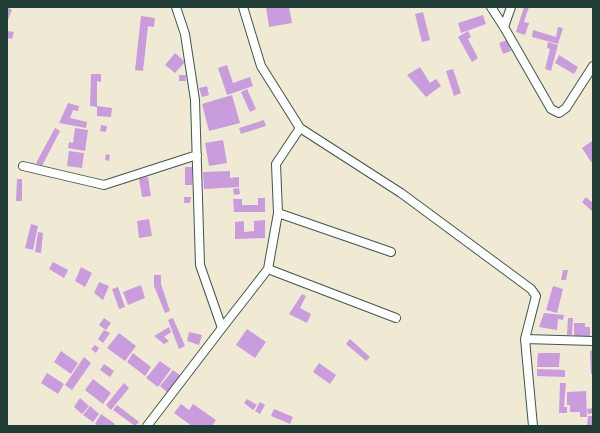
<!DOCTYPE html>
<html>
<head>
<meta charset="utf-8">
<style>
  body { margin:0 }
  #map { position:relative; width:600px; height:433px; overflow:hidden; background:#f0ead4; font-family:"Gochi Hand",sans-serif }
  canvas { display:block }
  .frame { position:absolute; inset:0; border:8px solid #1f3d34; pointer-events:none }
</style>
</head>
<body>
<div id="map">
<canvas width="600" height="433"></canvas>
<div class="frame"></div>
</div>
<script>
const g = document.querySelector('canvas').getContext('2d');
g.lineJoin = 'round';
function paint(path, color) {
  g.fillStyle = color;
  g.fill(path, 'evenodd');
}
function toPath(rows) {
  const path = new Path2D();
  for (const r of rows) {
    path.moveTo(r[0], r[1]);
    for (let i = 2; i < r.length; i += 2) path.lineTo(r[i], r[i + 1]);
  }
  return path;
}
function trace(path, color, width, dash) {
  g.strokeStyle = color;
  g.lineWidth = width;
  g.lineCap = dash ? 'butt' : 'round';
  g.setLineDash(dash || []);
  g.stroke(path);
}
paint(toPath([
  [7,7,12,10,7,22],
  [266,7,289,7,292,23,269,27],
  [524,7,529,7,524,22,529,23,525,35,516,32],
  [423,12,430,40,422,42,415,14],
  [483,15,486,24,461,33,458,23],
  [141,16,155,18,154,27,148,26,143,71,135,70],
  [558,27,563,28,558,44,532,37,533,30,556,37],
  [7,31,14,32,12,39,7,38],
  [468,31,471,37,468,39,478,58,472,62,458,37],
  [507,40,511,51,503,54,499,43],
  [548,42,558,45,551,71,545,69,550,49,547,48],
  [175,53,185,62,175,73,165,65],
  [559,55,578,67,574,74,555,63],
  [227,65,233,83,250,77,253,86,227,95,218,68],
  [420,67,430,83,436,79,441,86,426,97,407,75],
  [453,69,461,93,454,96,446,71],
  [91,74,101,74,101,82,97,81,97,107,90,106],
  [179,75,186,75,186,81,179,81],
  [207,86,209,95,202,97,199,88],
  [247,89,256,109,250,112,241,92],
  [232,95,240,123,209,131,202,104],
  [68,103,79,106,78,111,73,110,70,118,87,122,86,128,59,123],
  [97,106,112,108,111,117,97,116],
  [264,120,266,126,241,134,239,128],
  [101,125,107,126,106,132,100,131],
  [55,128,60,131,42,166,36,163],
  [75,128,88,130,85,151,68,148,69,142,73,143],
  [223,140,227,163,209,166,205,143],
  [592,141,593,161,591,162,582,148],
  [69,151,84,153,82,168,67,166],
  [106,154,110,155,109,161,105,160],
  [185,167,192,167,192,185,185,185],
  [230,171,230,178,239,177,239,187,204,189,203,172],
  [148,177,151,196,142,197,139,178],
  [17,179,22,179,22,201,16,201],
  [239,188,240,194,234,195,233,189],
  [184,197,191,197,190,203,184,203],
  [586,197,593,203,593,212,582,202],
  [258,198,265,198,265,212,234,212,233,199,242,199,242,205,258,205],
  [149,219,152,236,139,238,137,221],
  [265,220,265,238,235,239,235,222,244,221,244,232,254,231,254,221],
  [31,224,38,226,33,250,25,248],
  [38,232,43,233,41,253,35,252],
  [53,262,68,270,64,278,49,269],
  [81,267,92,273,85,287,75,281],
  [563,270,568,270,566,280,561,280],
  [154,275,161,275,161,284,170,311,165,313,154,286],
  [99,282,109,286,103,300,94,293],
  [141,285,145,298,128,305,123,292],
  [553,286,563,289,557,313,546,310],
  [118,287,125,307,119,309,112,289],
  [302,294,306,296,300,308,311,314,307,323,289,314],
  [544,313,564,315,563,320,558,319,557,330,539,327],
  [104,318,111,323,106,330,99,325],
  [173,318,185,346,179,349,168,320],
  [568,318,573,318,572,335,567,335],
  [574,323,585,323,585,327,590,327,590,337,574,336],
  [169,327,171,332,164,337,169,341,164,344,154,336],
  [247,329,266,342,255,358,236,345],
  [104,330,110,333,103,343,98,339],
  [189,332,202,335,199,345,187,341],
  [119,333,136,346,125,361,107,348],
  [350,339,370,357,366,361,346,344],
  [95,345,99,348,96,353,91,349],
  [593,350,593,374,591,374,590,351],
  [61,351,78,363,71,374,54,362],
  [133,353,151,367,145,376,127,362],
  [538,353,560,353,559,367,537,367],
  [84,357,91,363,72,390,65,385],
  [160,361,171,369,158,387,146,378],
  [319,363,336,375,330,384,313,372],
  [104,364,114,371,110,377,100,370],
  [537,369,565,370,565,377,537,376],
  [173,370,181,376,168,393,160,386],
  [47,373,64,384,58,394,41,383],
  [93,379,111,393,103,404,85,390],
  [124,383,129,388,111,410,106,405],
  [560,383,566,383,564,407,567,407,567,413,559,413],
  [586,391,587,417,580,417,580,412,570,412,570,405,567,405,567,392],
  [80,398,89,406,82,414,74,407],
  [247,399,257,405,253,410,244,403],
  [260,402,265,405,260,414,255,411],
  [181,404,189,410,193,404,216,420,212,426,192,426,174,413],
  [117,405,139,422,135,426,113,410],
  [90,406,99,414,93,422,83,415],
  [593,408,593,413,588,414,587,409],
  [274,409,293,417,290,424,271,416],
  [101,414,115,424,114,426,98,426,95,424],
  [588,416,593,416,593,426,587,426]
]), '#c89cdd');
const street = toPath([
  [243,7,261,66,300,128,401,193,531,289,536,296,525,339,533,426],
  [491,7,504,27,551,109,559,113,566,108,593,66],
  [504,27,511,7],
  [23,166,104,185,197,155],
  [278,213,391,252],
  [268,269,396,318],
  [222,328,268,269,278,213,276,164,300,128],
  [525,339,593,341],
  [147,426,222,328,200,265,195,100,185,34,176,7]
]);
trace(street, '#3e574c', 10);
trace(street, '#fff', 8);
</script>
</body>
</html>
